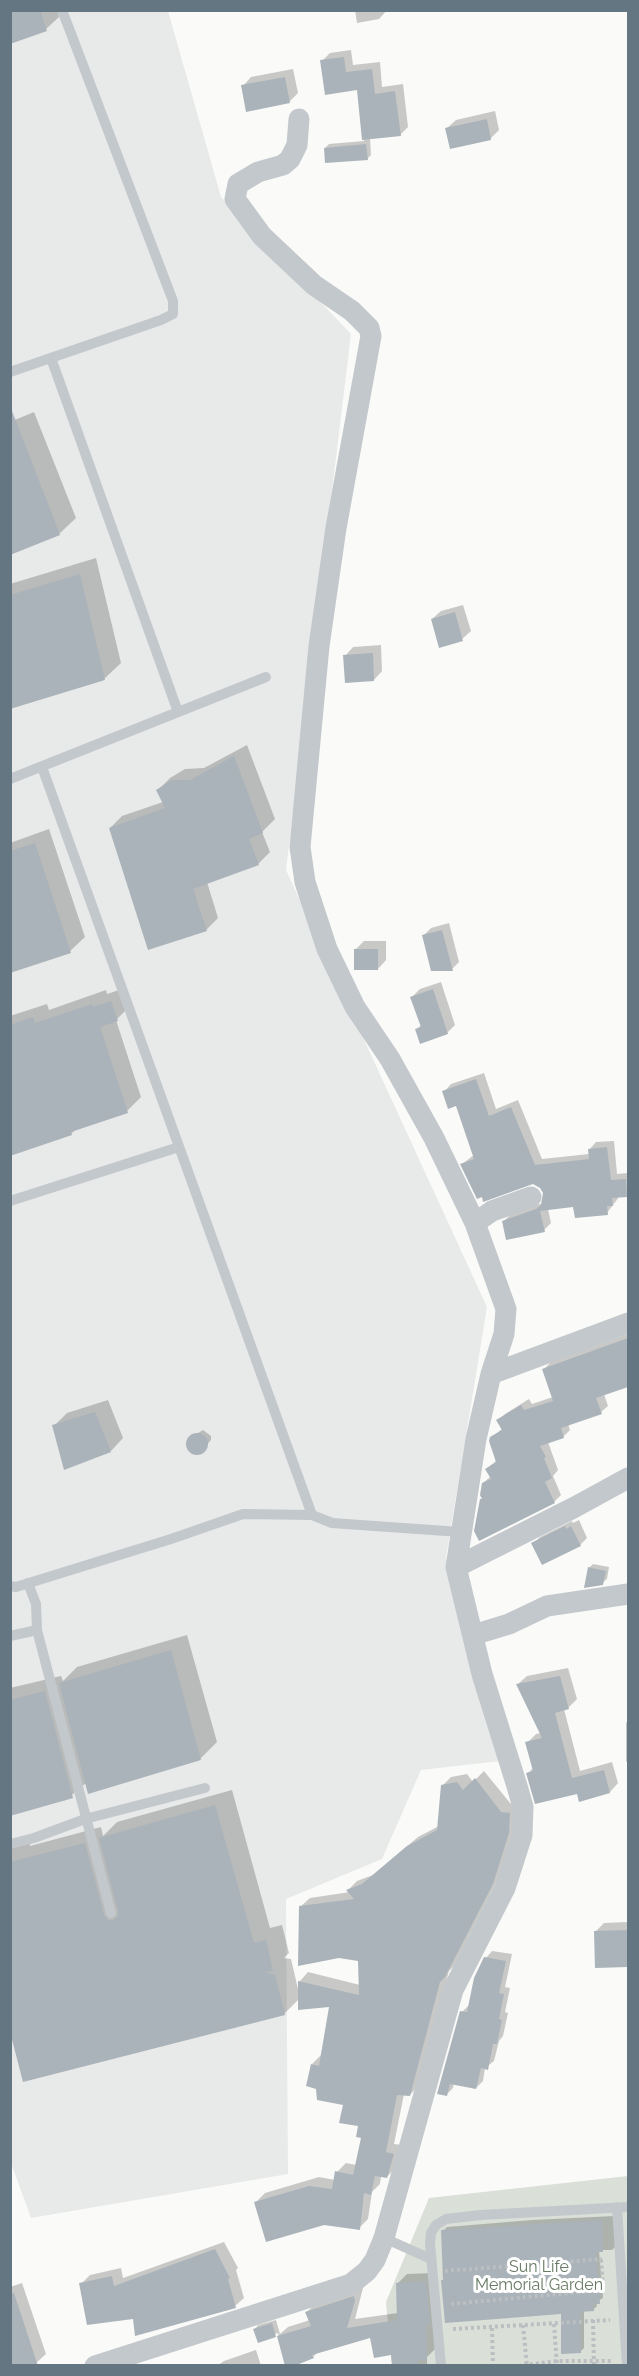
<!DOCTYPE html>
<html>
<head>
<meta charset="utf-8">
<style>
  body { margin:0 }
  #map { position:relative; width:639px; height:2376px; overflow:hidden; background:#fafaf8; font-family:Raleway,sans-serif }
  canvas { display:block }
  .frame { position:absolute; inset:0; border:12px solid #657683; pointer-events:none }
</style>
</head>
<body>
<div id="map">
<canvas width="639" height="2376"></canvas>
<div class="frame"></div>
</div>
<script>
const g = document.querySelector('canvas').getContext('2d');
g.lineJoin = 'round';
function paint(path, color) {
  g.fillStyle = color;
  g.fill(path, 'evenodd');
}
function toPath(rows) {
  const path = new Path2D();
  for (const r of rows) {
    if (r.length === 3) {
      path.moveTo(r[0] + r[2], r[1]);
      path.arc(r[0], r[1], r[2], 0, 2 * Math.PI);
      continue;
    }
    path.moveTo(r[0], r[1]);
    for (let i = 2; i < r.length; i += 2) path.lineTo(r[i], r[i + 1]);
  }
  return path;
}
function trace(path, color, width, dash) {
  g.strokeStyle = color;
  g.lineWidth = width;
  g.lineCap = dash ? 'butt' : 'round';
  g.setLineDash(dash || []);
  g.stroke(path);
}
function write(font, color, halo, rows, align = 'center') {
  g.font = font + ' Raleway,sans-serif';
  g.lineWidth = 6;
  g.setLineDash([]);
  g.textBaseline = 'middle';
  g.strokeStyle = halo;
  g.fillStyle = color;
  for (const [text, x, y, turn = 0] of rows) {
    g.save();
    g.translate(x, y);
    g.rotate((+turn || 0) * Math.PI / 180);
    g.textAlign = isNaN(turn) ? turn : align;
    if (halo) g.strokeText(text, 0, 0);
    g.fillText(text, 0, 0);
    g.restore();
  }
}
paint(toPath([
  [11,11,168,11,221,197,351,334,286,870,487,1307,446,1558,500,1761,421,1770,382,1859,286,1899,288,2174,31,2218,11,2163]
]), '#e8e9e9');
paint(toPath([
  [628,2176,628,2365,392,2365,386,2302,429,2198]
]), '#dadfd7');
paint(toPath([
  [10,10,57,10,59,17,46,29],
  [355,10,387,10,379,19,357,23],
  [351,50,353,65,380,62,382,87,403,84,408,127,400,135,370,138,371,155,367,159,325,148,329,144,364,141,358,88,322,61,330,53],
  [293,69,298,93,289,102,243,86,251,77],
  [495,111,499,130,490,139,447,128,456,120],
  [34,412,76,518,59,534,10,422],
  [96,558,121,663,104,679,10,707,10,584],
  [463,605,471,631,462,639,432,619,441,611],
  [381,645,382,671,374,680,345,656,353,647],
  [247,745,275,819,262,832,270,852,258,864,207,882,218,918,206,930,110,828,122,816,163,802,158,790,170,778,185,769,204,768],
  [49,829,85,937,70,951,10,972,10,843],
  [449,923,459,962,452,969,424,935,431,928],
  [364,941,386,941,386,960,378,969,355,950],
  [441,982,455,1025,447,1033,417,1029,422,1024,412,997,420,989],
  [125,988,131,1005,116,1020,141,1097,127,1111,77,1128,71,1134,10,1153,10,1016,47,1004,49,1010,106,990,107,994],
  [484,1073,496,1109,518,1100,542,1159,589,1154,589,1150,596,1142,614,1141,617,1174,628,1173,628,1193,619,1197,607,1213,575,1206,548,1209,551,1223,544,1230,503,1222,511,1214,543,1203,545,1193,541,1187,533,1183,462,1164,474,1155,456,1104,444,1092,451,1084],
  [628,1334,628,1386,604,1394,608,1406,601,1412,568,1424,570,1430,563,1437,548,1442,558,1470,553,1476,561,1495,554,1502,481,1500,483,1498,483,1483,491,1476,487,1469,497,1460,490,1444,491,1438,503,1428,498,1421,505,1414,529,1399,532,1404,553,1397,544,1369,551,1362],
  [108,1400,123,1438,111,1451,54,1426,67,1413],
  [203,1430,211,1436,211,1440,200,1453,192,1451,188,1442,190,1438],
  [579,1520,587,1538,580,1545,533,1544,540,1537,572,1521,573,1523],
  [593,1564,609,1567,607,1579,602,1583,589,1568],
  [187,1635,217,1742,200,1759,86,1783,66,1800,10,1814,10,1688,61,1676,63,1681,77,1667],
  [568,1668,577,1699,568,1708,564,1709,580,1771,612,1762,618,1783,610,1792,580,1800,578,1792,528,1773,534,1767,527,1743,536,1734,541,1733,518,1684,527,1676],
  [628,1720,628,1761,626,1762,626,1723],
  [484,1771,510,1803,518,1805,518,1823,501,1873,454,1966,449,1971,419,2085,410,2095,404,2094,394,2144,402,2145,396,2167,387,2177,381,2176,380,2184,372,2192,368,2219,359,2228,256,2202,265,2193,319,2177,335,2180,337,2172,346,2163,356,2165,363,2137,360,2125,312,2064,321,2055,331,2006,299,1999,284,2014,10,2026,10,1848,30,1843,30,1846,101,1827,103,1836,117,1822,232,1790,270,1928,282,1925,289,1953,284,1958,291,1959,298,1989,300,1981,308,1972,360,1985,360,1960,300,1907,310,1898,350,1892,348,1890,357,1881,373,1875,418,1837,439,1826,442,1786,451,1777,467,1774,473,1782],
  [628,1922,628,1965,596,1966,595,1932,604,1923],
  [492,1951,512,1954,505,1987,510,1988,505,2012,508,2013,503,2036,499,2041,494,2061,485,2068,483,2081,476,2088,454,2083,453,2088,447,2094,462,2012,469,2005,486,1958],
  [614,2216,616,2246,612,2250,599,2250,603,2298,596,2302,597,2306,593,2310,584,2311,584,2348,580,2352,563,2312,445,2279,443,2231,447,2227,532,2220],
  [628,2218,628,2246,627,2220],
  [224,2242,238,2268,236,2270,244,2298,235,2306,81,2284,90,2275,121,2268,123,2278],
  [435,2273,435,2349,427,2357,427,2366,393,2366,392,2353,372,2336,318,2352,313,2357,287,2366,278,2333,259,2341,255,2329,258,2325,276,2320,280,2334,288,2327,310,2320,307,2312,316,2303,363,2288,355,2319,398,2313,397,2284,407,2274],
  [22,2283,46,2354,36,2363,10,2366,10,2287],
  [256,2350,261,2366,217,2366,224,2361]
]), '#0003');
paint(toPath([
  [10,10,40,10,47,31,10,44],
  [344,57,346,72,372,69,375,94,395,91,401,136,362,140,357,90,325,95,320,60],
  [285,77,290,103,246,112,241,85],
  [487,119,491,140,450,149,445,128],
  [366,144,368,160,325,163,324,148],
  [12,411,60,535,10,555,10,412],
  [80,574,105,680,10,709,10,595],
  [455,612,463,641,439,648,431,619],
  [373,653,374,681,345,683,343,655],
  [234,756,263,833,249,839,259,865,193,889,207,931,148,950,109,828,165,808,156,790,172,780,190,780],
  [35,843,71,953,10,973,10,851],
  [442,930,453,971,431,971,422,935],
  [354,949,378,949,378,970,354,970],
  [433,989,448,1034,420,1044,415,1029,421,1027,410,997],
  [111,1001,118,1021,100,1027,128,1113,71,1132,72,1135,10,1156,10,1025,33,1017,35,1023,92,1004,93,1007],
  [476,1079,489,1116,511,1107,535,1165,589,1159,588,1149,607,1147,611,1180,626,1179,627,1197,612,1198,613,1206,607,1206,608,1215,575,1218,573,1207,540,1211,545,1232,506,1240,502,1221,536,1209,541,1205,543,1193,540,1188,533,1184,483,1202,482,1197,477,1199,460,1164,474,1159,456,1106,448,1109,442,1091],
  [628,1338,628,1387,596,1398,602,1414,561,1428,564,1438,540,1446,546,1457,544,1458,552,1478,545,1482,555,1503,479,1541,474,1531,480,1499,482,1499,480,1495,482,1483,491,1479,485,1469,496,1462,489,1441,490,1437,502,1430,496,1420,521,1405,524,1410,553,1401,542,1369],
  [95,1412,111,1452,64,1470,52,1425],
  [197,1444,11],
  [565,1526,566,1529,571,1526,581,1546,542,1565,531,1543],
  [588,1567,606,1571,603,1585,584,1588],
  [171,1650,201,1760,88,1794,59,1683],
  [560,1676,569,1709,555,1713,572,1778,604,1770,610,1793,579,1802,577,1794,535,1804,526,1773,533,1771,525,1742,542,1738,516,1684],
  [45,1691,73,1798,10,1816,10,1700],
  [475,1778,501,1812,510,1813,509,1833,493,1884,445,1977,440,1982,410,2096,397,2095,386,2152,394,2154,387,2178,375,2176,371,2195,364,2193,360,2230,324,2225,266,2242,254,2202,309,2186,332,2189,335,2171,353,2175,361,2138,356,2137,358,2126,339,2123,343,2105,317,2100,316,2089,306,2086,311,2064,319,2066,329,2007,298,2010,298,1981,359,1995,358,1961,339,1958,298,1966,299,1906,354,1899,346,1890,362,1884,407,1846,437,1830,441,1785,457,1782,463,1790],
  [215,1805,254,1943,266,1940,273,1971,264,1972,275,1975,285,2015,23,2082,10,2032,10,1862,85,1843,104,1915,108,1920,113,1920,118,1916,118,1911,99,1838],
  [628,1930,628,1967,595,1968,594,1931],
  [484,1957,506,1961,499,1993,504,1994,499,2019,502,2020,497,2044,493,2044,488,2070,481,2068,476,2089,450,2084,447,2096,437,2094,460,2011,467,2012,474,1978],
  [602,2220,603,2252,596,2252,600,2304,593,2304,594,2311,580,2312,581,2353,561,2354,561,2314,445,2323,441,2280,443,2280,441,2230],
  [215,2249,230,2278,228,2279,236,2308,135,2336,133,2319,87,2325,79,2283,112,2276,114,2286],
  [426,2281,430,2325,426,2325,427,2360,418,2360,419,2366,392,2366,391,2355,374,2358,370,2338,312,2355,314,2358,294,2366,285,2366,277,2336,311,2326,305,2312,354,2296,355,2301,347,2328,397,2320,396,2283],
  [14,2293,38,2366,10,2366,10,2294],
  [272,2323,276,2337,258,2343,253,2329]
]), '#aab3b9');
trace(toPath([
  [445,2271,602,2259],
  [451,2304,603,2290,601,2259],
  [593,2320,594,2366],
  [554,2324,557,2366],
  [523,2325,527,2366],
  [492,2328,493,2366],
  [453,2329,610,2320],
  [518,2366,557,2361,613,2361]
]), '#bbbfc2', 4, [3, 3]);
trace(toPath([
  [51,358,178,712],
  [10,372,161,320,173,314,173,301,62,10],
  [42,767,312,1515,332,1523,460,1532],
  [10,779,266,677],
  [10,1201,179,1147],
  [28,1583,36,1604,37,1630,111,1913],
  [10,1586,16,1587,171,1539,243,1514,312,1515],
  [10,1636,37,1630],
  [10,1844,34,1838,85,1819,205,1788],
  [617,2207,627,2366],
  [384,2238,431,2259],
  [441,2366,430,2244,431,2233,436,2225,446,2219,481,2215,628,2207]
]), '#c3c8cc', 10);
trace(toPath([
  [475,1223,492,1211,531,1197],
  [491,1374,628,1323],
  [456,1567,575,1507,628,1478],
  [473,1635,509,1624,547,1606,628,1594],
  [95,2366,351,2284,367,2271,375,2260,384,2238,453,1990,505,1888,522,1835,523,1807,517,1786,482,1674,456,1567,476,1439,491,1374,504,1334,506,1309,475,1223,434,1138,390,1059,355,1007,327,949,305,882,300,847,319,646,336,528,371,336,369,328,352,311,314,285,262,236,235,199,238,184,258,172,283,165,290,159,297,145,299,119]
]), '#c3c8cc', 21);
write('16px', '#687a64', '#fff', [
  ["Sun Life",539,2267],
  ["Memorial Garden",539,2285]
]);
</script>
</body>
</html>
